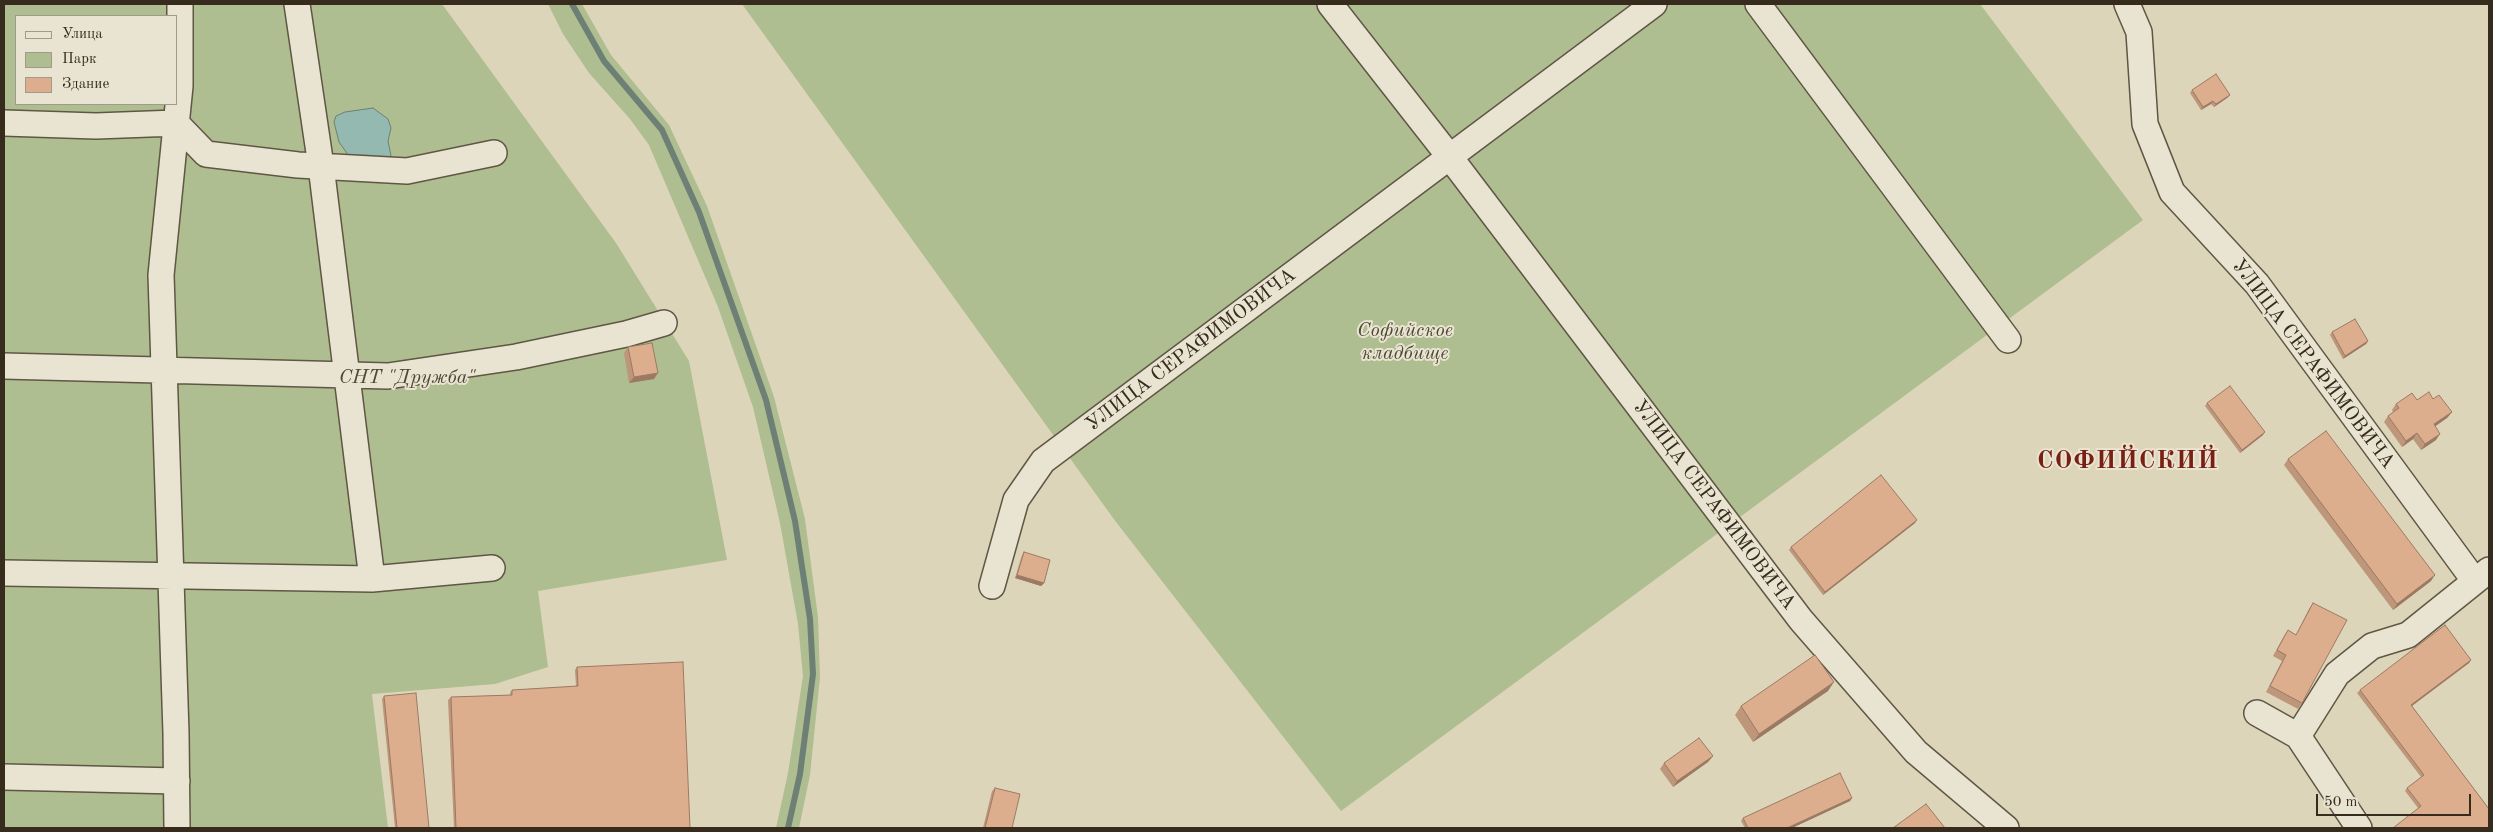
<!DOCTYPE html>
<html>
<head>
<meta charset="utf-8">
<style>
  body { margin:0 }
  #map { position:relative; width:2493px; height:832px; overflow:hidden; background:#ddd5b9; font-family:"Old Standard TT",serif }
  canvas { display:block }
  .frame { position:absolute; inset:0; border:5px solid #362b1d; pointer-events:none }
  .legend { position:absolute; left:15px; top:15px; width:162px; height:90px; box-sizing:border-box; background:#e9e4d2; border:1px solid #a19a8a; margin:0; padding:6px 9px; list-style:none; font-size:15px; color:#362b1d }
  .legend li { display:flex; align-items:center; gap:10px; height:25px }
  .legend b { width:25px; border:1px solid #a19a8a }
  .scale { position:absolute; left:2316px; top:794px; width:155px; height:22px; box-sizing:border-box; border:2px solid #362b1d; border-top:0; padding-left:6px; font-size:15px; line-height:18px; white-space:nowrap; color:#362b1d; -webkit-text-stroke:4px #e9e4d2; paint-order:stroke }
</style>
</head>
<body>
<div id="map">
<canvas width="2493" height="832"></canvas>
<div class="frame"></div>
<ul class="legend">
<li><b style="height:6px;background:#e9e4d2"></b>Улица</li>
<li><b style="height:14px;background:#aebe91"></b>Парк</li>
<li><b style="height:14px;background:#ddae8e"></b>Здание</li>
</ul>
<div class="scale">50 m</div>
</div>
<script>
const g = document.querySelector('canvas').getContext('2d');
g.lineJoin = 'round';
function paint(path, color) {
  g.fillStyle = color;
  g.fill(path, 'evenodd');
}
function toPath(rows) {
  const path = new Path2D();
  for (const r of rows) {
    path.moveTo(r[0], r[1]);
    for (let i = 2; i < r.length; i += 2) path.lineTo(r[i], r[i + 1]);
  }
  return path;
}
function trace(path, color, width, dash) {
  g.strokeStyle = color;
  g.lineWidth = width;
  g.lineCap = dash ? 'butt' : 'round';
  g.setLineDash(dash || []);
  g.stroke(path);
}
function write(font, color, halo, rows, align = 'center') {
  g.font = font + ' "Old Standard TT",serif';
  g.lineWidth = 4;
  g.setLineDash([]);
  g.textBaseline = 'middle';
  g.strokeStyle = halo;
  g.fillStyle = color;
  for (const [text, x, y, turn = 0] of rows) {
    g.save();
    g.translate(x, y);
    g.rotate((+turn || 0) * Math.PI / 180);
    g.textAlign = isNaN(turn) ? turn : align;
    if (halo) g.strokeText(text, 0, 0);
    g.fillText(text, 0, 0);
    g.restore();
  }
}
paint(toPath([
  [4,4,442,4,616,243,689,361,727,560,538,591,548,667,495,684,372,694,388,828,4,828],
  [16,16,176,16,176,104,16,104],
  [548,4,582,4,611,55,669,125,707,206,774,397,805,519,818,617,820,677,810,775,799,828,776,828,788,773,803,676,798,624,780,523,753,407,718,307,649,145,630,119,589,73,563,34],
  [742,4,1980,4,2143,220,1341,811,1116,522]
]), '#aebe91');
const water = toPath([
  [373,108,388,119,391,128,388,141,391,156,387,159,351,159,339,142,334,122,336,116,345,112,373,108]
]);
paint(water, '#93b9b0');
trace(water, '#6e8075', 1);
trace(toPath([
  [572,4,604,61,662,130,699,212,766,400,795,521,810,619,813,674,800,774,788,828]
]), '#6e8075', 6);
const minor = toPath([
  [297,4,321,166,372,579],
  [1330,4,1449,156,1801,620,1916,752,2006,828],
  [1758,4,2008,340],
  [2127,4,2139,32,2145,124,2172,192,2257,284,2474,580],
  [4,123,96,126,176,123,206,154,298,165,407,171,494,153],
  [4,366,388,376,516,357,626,334,664,323],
  [4,573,372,579,492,568],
  [992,586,1016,500,1043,461,1654,4],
  [2257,713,2298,736,2359,828],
  [2298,736,2337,674,2372,646,2408,635,2489,570],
  [4,777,177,781],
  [177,828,176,733,161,275,180,86,180,4]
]);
trace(minor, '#605644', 28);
trace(minor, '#e9e4d2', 25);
paint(toPath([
  [2192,90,2230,95,2227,98,2214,107,2211,104,2201,110,2190,93],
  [2332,332,2368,341,2366,344,2343,359,2330,335],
  [628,347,654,379,629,383,624,353],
  [2433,399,2452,412,2447,418,2435,426,2436,440,2421,450,2413,439,2402,447,2384,422,2388,416,2393,412,2392,410,2396,404,2417,400],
  [2207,403,2263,435,2240,453,2205,406],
  [2288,459,2431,581,2393,610,2284,465],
  [1915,523,1823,595,1789,550,1791,547],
  [1024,552,1044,583,1041,586,1015,578,1022,555],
  [2313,603,2302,703,2298,709,2266,692,2282,661,2273,656,2284,636,2288,630,2296,635,2309,609],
  [2471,660,2469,663,2412,706,2489,809,2418,808,2405,791,2407,788,2421,777,2357,693,2360,690],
  [577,667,690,828,454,828,448,700,451,697,510,695,510,693,512,690,576,686,575,670],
  [1828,691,1753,742,1735,715,1741,706],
  [384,696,429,828,395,828,382,699],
  [1713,756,1708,762,1673,787,1660,769,1664,763],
  [995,788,1012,828,983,828,992,791],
  [1852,798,1850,801,1792,828,1745,828,1741,821,1743,818]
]), '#be967a');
paint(toPath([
  [2230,95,2227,98,2214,107,2216,104],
  [2213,101,2211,104,2201,110,2203,107],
  [2368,341,2366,344,2343,359,2345,356],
  [658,373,654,379,629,383,634,377],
  [2452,412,2447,418,2430,430,2434,424],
  [2265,432,2263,435,2240,453,2242,450],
  [2417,433,2413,439,2402,447,2406,441],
  [2440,434,2436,440,2421,450,2425,444],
  [1917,520,1915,523,1823,595,1825,592],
  [1017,575,1044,583,1041,586,1015,578],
  [2435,575,2431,581,2393,610,2397,604],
  [2471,660,2469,663,2409,708,2411,705],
  [1834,682,1828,691,1753,742,1759,734],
  [1713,756,1708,762,1673,787,1677,781],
  [1852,798,1850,801,1792,828,1787,828]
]), '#9b7a63');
const building = toPath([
  [2216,74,2230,95,2216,104,2213,101,2203,107,2192,90,2216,74],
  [2355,319,2368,341,2345,356,2332,332,2355,319],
  [652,343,658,373,634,377,628,347,652,343],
  [2230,386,2265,432,2242,450,2207,403,2230,386],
  [2429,392,2433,399,2439,395,2452,412,2434,424,2440,434,2425,444,2417,433,2406,441,2388,416,2399,408,2396,404,2412,393,2417,400,2429,392],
  [2326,431,2435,575,2397,604,2288,459,2326,431],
  [1881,475,1917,520,1825,592,1791,547,1881,475],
  [1024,552,1050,560,1044,583,1017,575,1024,552],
  [2313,603,2347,620,2302,703,2270,686,2286,655,2277,650,2288,630,2296,635,2313,603],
  [2445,625,2471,660,2411,705,2489,809,2489,828,2393,828,2421,806,2407,788,2424,775,2360,690,2445,625],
  [1815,655,1834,682,1759,734,1741,706,1815,655],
  [683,662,690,828,456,828,451,697,512,695,512,690,578,686,577,667,683,662],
  [416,693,429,828,397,828,384,696,416,693],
  [1699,738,1713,756,1677,781,1664,763,1699,738],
  [1840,773,1852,798,1787,828,1748,828,1743,818,1840,773],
  [995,788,1020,794,1012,828,985,828,995,788],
  [1926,804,1945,828,1893,828,1926,804]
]);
paint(building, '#ddae8e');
trace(building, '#9b7a63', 1);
write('italic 20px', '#4e4834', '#e9e4d2', [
  ["Софийское",1405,331],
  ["кладбище",1405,354],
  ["СНТ \"Дружба\"",407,378]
]);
write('20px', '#362b1d', '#e9e4d2', [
  ["УЛИЦА СЕРАФИМОВИЧА",1191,350,-37],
  ["УЛИЦА СЕРАФИМОВИЧА",2313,364,53],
  ["УЛИЦА СЕРАФИМОВИЧА",1714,505,53]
]);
g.letterSpacing = '1px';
write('bold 25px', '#7a1f14', '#e9e4d2', [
  ["СОФИЙСКИЙ",2128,461]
]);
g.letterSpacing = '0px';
</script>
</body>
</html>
